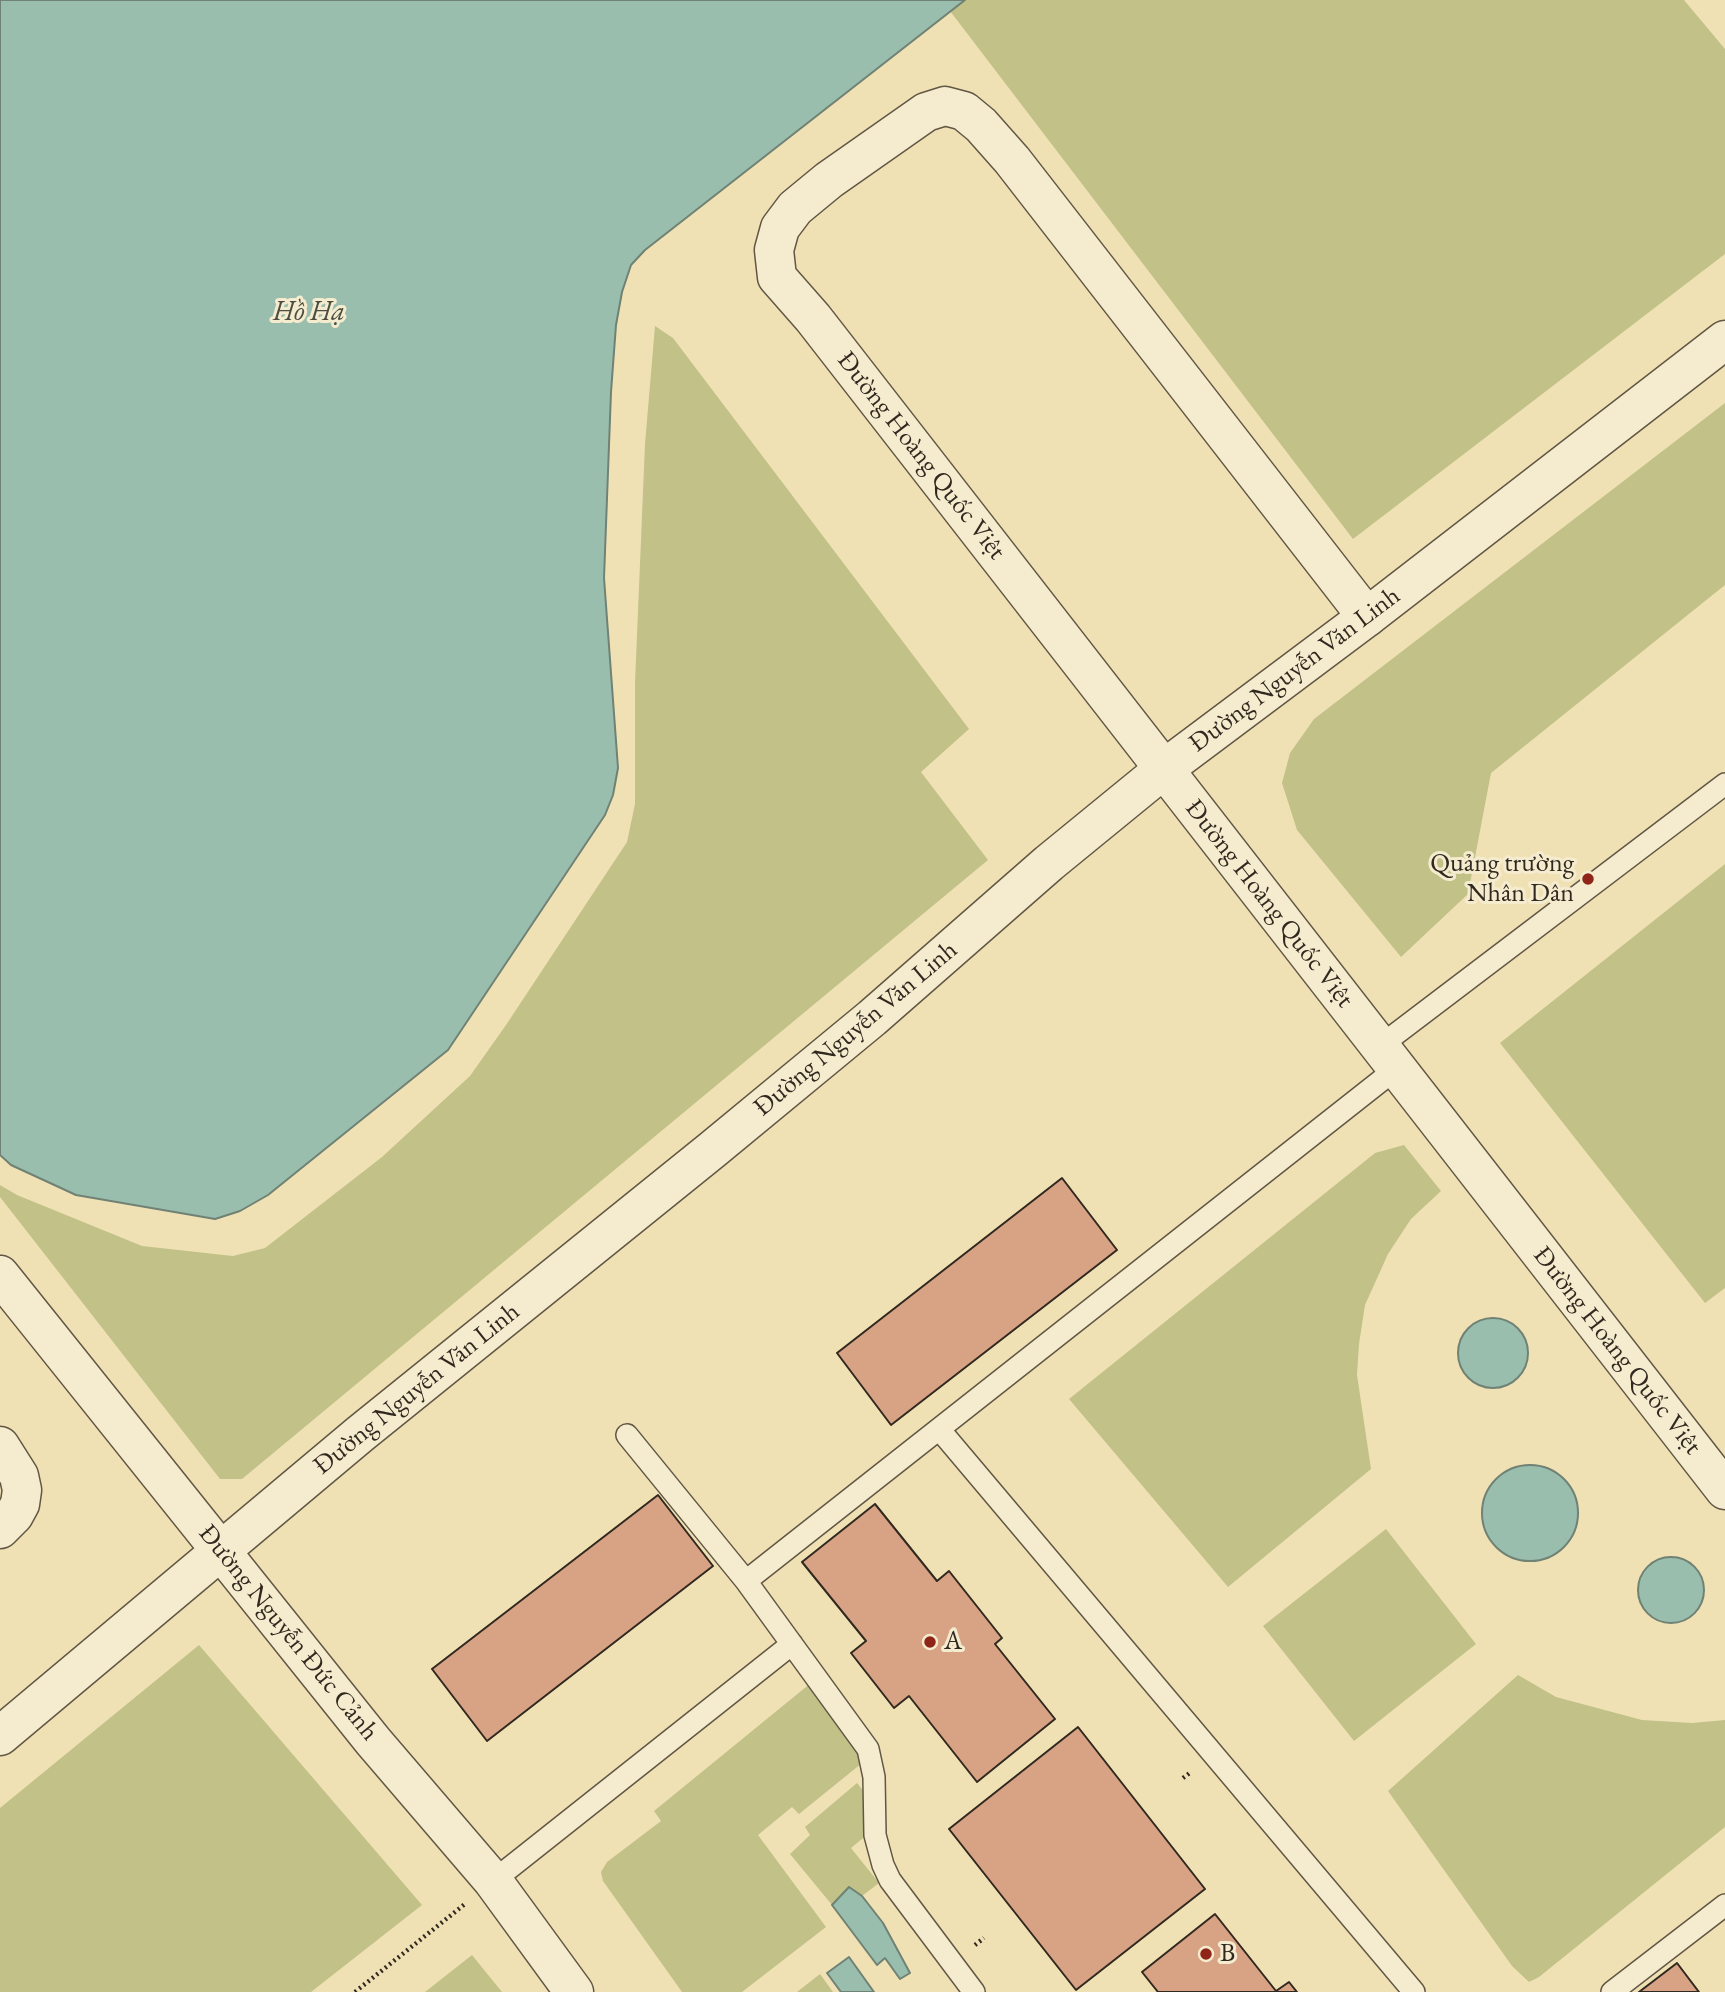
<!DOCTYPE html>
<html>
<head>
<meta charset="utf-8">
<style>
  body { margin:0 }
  canvas { display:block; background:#f0e1b5 }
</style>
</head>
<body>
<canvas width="1725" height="1992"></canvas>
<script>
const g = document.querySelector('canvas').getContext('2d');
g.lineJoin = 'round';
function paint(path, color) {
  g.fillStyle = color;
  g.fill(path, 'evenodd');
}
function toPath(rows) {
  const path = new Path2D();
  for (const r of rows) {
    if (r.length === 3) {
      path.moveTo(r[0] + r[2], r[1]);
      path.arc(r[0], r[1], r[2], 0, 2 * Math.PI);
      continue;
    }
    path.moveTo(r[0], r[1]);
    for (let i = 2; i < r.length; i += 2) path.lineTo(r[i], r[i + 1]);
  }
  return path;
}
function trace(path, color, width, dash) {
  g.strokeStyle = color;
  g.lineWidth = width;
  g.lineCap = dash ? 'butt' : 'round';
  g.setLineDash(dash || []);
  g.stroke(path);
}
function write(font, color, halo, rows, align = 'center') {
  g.font = font + ' "EB Garamond",serif';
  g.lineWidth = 6;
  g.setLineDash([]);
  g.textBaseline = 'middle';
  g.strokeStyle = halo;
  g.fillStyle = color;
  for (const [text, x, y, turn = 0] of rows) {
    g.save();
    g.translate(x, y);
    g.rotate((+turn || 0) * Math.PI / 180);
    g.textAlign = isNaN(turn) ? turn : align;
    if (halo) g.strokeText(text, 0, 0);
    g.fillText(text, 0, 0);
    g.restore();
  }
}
paint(toPath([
  [965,0,1684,0,1725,49,1725,254,1353,539,950,11],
  [655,326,673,338,969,729,921,772,988,860,242,1479,220,1479,0,1197,0,1185,17,1195,142,1246,233,1256,265,1248,382,1157,470,1076,506,1025,627,842,635,804,635,683,645,444],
  [1725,403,1725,585,1491,773,1468,894,1401,957,1297,830,1282,783,1290,753,1314,719],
  [1725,864,1725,1288,1705,1303,1500,1043],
  [1404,1145,1441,1191,1411,1219,1388,1254,1365,1305,1359,1344,1357,1375,1371,1469,1228,1587,1069,1399,1375,1153],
  [1386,1529,1476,1644,1354,1741,1263,1626],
  [199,1645,422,1905,311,1992,0,1992,0,1808],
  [1518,1675,1556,1697,1642,1720,1692,1723,1725,1720,1725,1827,1539,1977,1529,1982,1512,1966,1388,1791],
  [817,1678,872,1755,799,1814,792,1807,758,1835,826,1927,742,1992,682,1992,603,1881,601,1872,607,1862,661,1821,654,1811],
  [857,1783,886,1819,851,1848,879,1883,862,1896,849,1887,832,1905,790,1854,810,1835,805,1827],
  [472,1955,502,1992,425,1992],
  [820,1974,833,1992,797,1992]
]), '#c1c188');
const water = toPath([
  [0,0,965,0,645,250,631,265,622,292,616,325,611,392,604,578,618,768,613,795,605,815,448,1050,268,1195,240,1211,215,1219,76,1195,11,1165,0,1155,0,0],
  [1493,1353,35],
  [1530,1513,48],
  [1671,1590,33],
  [849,1887,862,1896,883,1923,910,1973,900,1979,885,1958,877,1965,832,1905,849,1887],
  [849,1957,874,1992,841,1992,827,1973,849,1957]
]);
paint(water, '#9abead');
trace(water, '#708274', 2);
const building = toPath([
  [1062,1178,1117,1250,891,1425,837,1353,1062,1178],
  [658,1495,713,1566,487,1741,432,1669,658,1495],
  [875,1504,937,1581,949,1571,1002,1638,995,1644,1055,1719,977,1782,909,1696,894,1708,851,1653,866,1641,802,1562,875,1504],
  [1078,1727,1205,1889,1076,1990,949,1829,1078,1727],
  [1215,1914,1276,1991,1289,1982,1297,1992,1158,1992,1142,1972,1215,1914],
  [1677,1963,1699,1992,1639,1992,1677,1963]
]);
paint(building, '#d8a284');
trace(building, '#31291f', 2);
const service = toPath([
  [1380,1046,1725,784],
  [939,1429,1414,1992],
  [627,1435,746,1581,868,1749,874,1777,875,1835,883,1865,890,1880,974,1992],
  [746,1581,1397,1068],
  [493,1881,792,1644],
  [1612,1992,1725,1905]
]);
const minor = toPath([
  [1367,617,1012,160,981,125,964,111,945,106,926,112,829,180,795,208,780,228,774,250,777,277,813,318,1725,1490],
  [0,1275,373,1741,493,1881,574,1992],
  [0,1446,19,1476,22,1490,20,1504,14,1515,0,1529]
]);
const tertiary = toPath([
  [0,1736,360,1434,712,1150,872,1018,1049,863,1164,769,1367,617,1725,340]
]);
trace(service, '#615744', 24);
trace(minor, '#615744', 41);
trace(tertiary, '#615744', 41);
trace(toPath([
  [1183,1778,1191,1772],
  [975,1945,984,1938],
  [355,1992,465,1904]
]), '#31291f', 4.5, [2, 3.5]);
trace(service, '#f5eccf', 21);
trace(minor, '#f5eccf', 38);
trace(tertiary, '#f5eccf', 38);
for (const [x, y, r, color] of [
  [1588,879,7,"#8f2418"],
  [930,1642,7,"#8f2418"],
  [1206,1954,7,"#8f2418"]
]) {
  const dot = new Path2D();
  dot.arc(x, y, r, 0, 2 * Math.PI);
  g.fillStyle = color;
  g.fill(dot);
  trace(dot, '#f5eccf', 2.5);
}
write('26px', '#31291f', '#f5eccf', [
  ["Đường Hoàng Quốc Việt",921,456,52],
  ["Đường Nguyễn Văn Linh",1295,670,-37],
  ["Đường Hoàng Quốc Việt",1269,904,52],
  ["Đường Nguyễn Văn Linh",856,1029,-40],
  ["Đường Hoàng Quốc Việt",1617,1351,52],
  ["Đường Nguyễn Văn Linh",417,1389,-39],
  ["Đường Nguyễn Đức Cảnh",288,1633,51]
]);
write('26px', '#31291f', '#f5eccf', [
  ["Quảng trường",1574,864,"right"],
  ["Nhân Dân",1574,894,"right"],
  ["A",944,1642],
  ["B",1220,1954]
], 'left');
write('italic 28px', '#4b4e42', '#f5eccf', [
  ["Hồ Hạ",309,312]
]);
</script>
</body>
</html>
